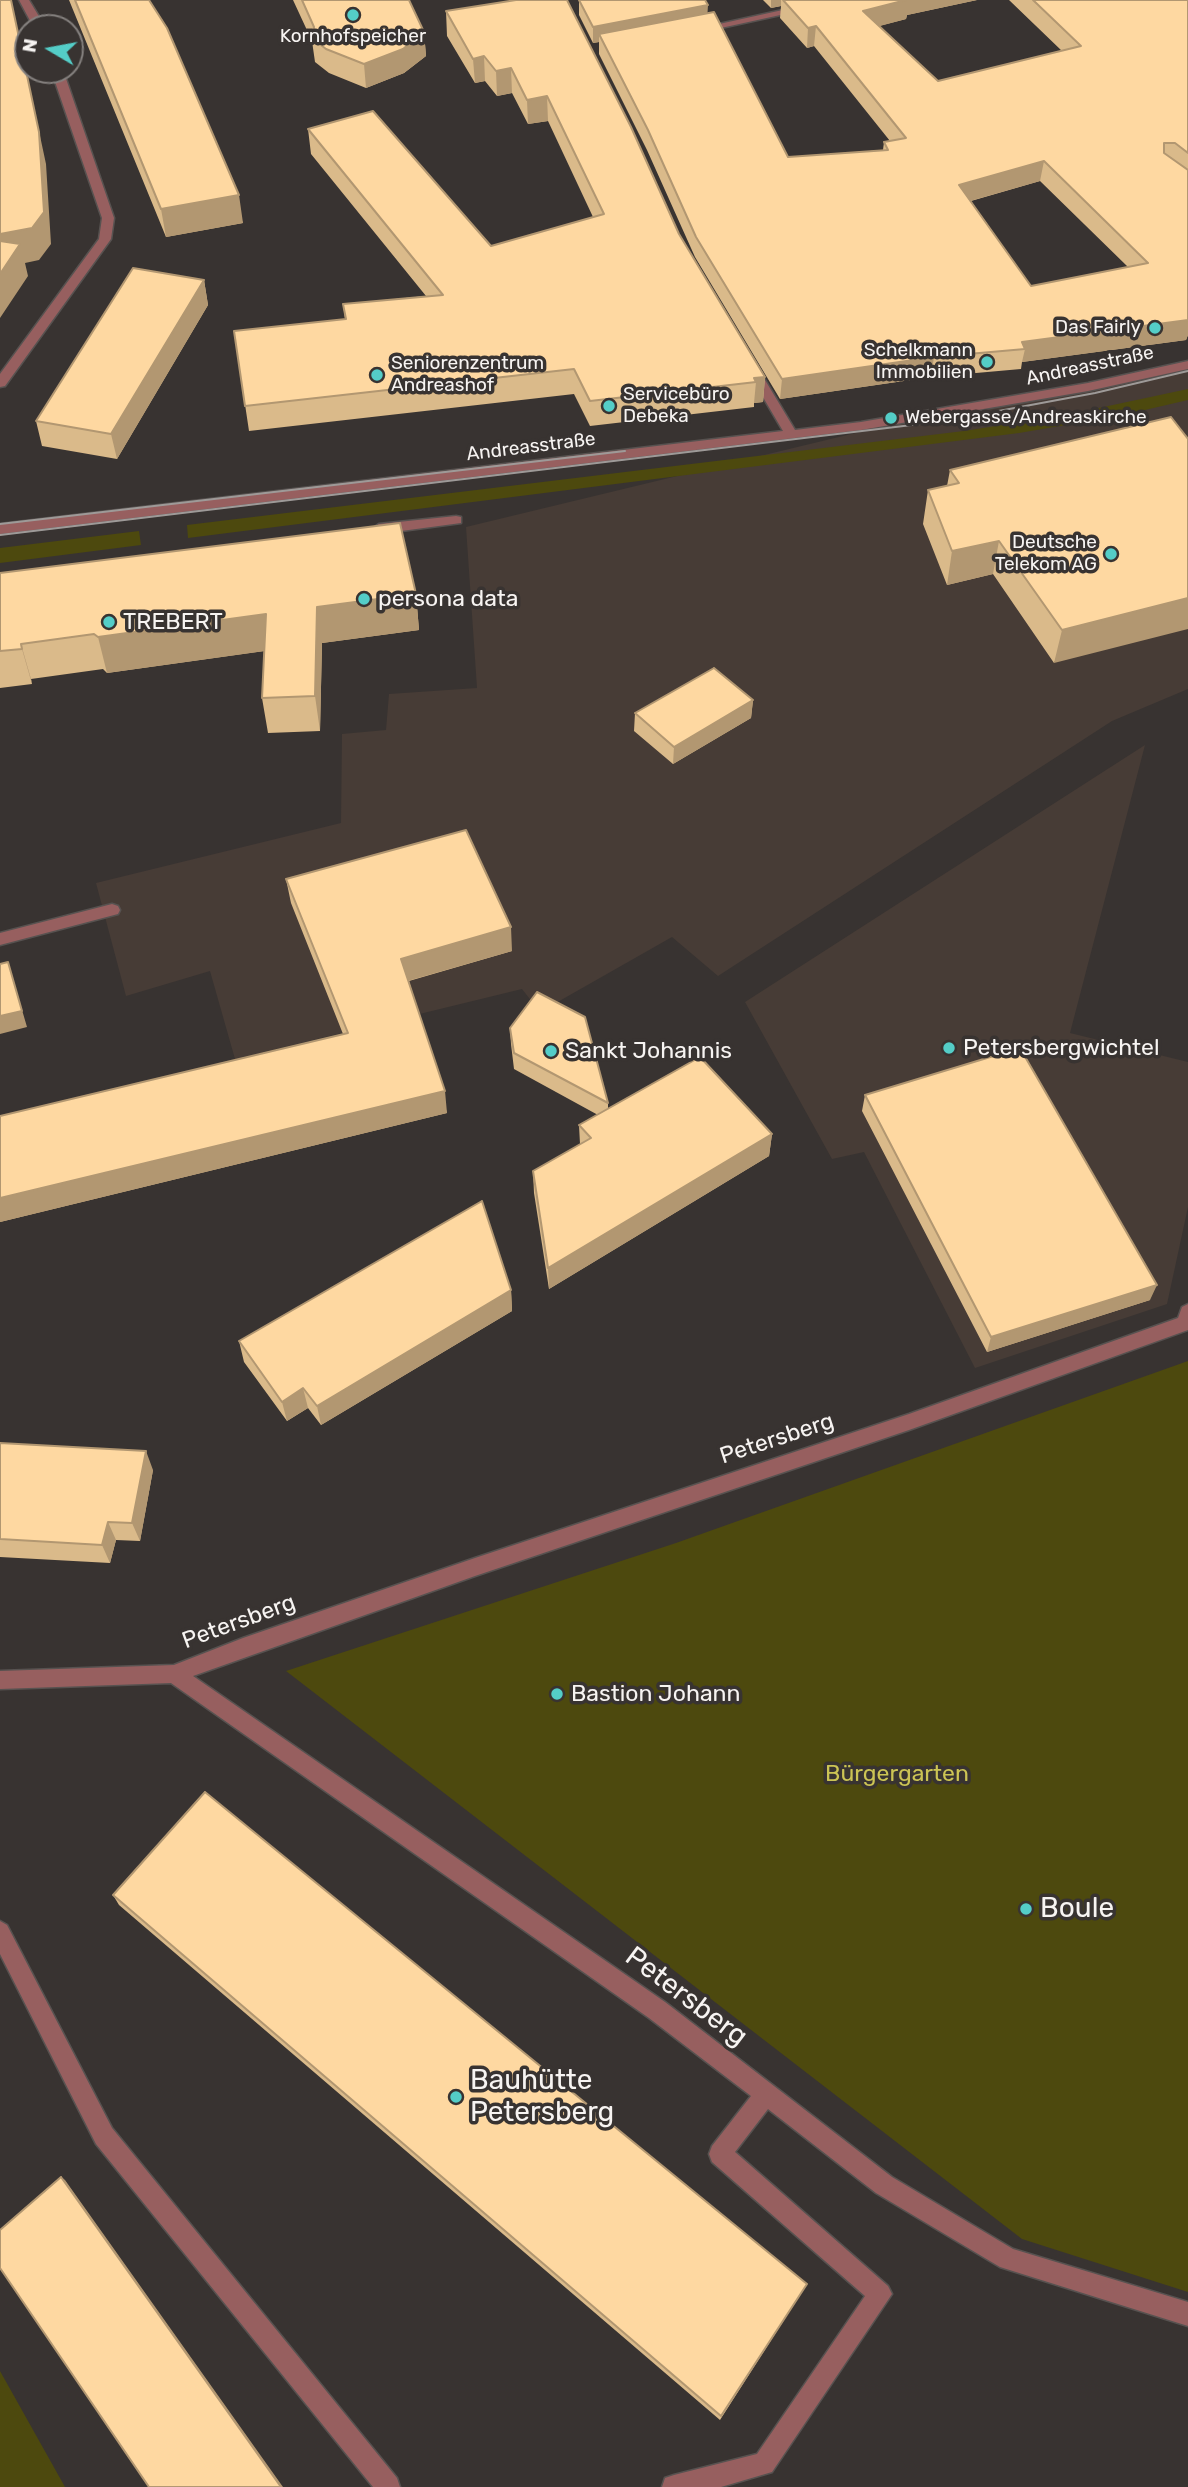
<!DOCTYPE html>
<html>
<head>
<meta charset="utf-8">
<style>
  body { margin:0 }
  #map { position:relative; width:1188px; height:2487px; overflow:hidden; background:#383331; font-family:Rubik,sans-serif }
  canvas { display:block }
  .north { position:absolute; left:14px; top:14px; width:70px; height:70px; box-sizing:border-box; background:#383331; border:2px solid #84807e; border-radius:50%; rotate:280deg; font-size:19px; font-weight:700; line-height:28px; text-align:center; color:#f7f4f2 }
  .north::after { content:''; display:block; margin:auto; width:24px; height:32px; background:#54cdc7; clip-path:polygon(50% 0,100% 100%,50% 72%,0 100%) }
</style>
</head>
<body>
<div id="map">
<canvas width="1188" height="2487"></canvas>
<div class="north">N</div>
</div>
<script>
const g = document.querySelector('canvas').getContext('2d');
g.lineJoin = 'round';
function paint(path, color) {
  g.fillStyle = color;
  g.fill(path, 'evenodd');
}
function toPath(rows) {
  const path = new Path2D();
  for (const r of rows) {
    path.moveTo(r[0], r[1]);
    for (let i = 2; i < r.length; i += 2) path.lineTo(r[i], r[i + 1]);
  }
  return path;
}
function trace(path, color, width, dash) {
  g.strokeStyle = color;
  g.lineWidth = width;
  g.lineCap = dash ? 'butt' : 'round';
  g.setLineDash(dash || []);
  g.stroke(path);
}
function write(font, color, halo, rows, align = 'center') {
  g.font = font + ' Rubik,sans-serif';
  g.lineWidth = 7;
  g.setLineDash([]);
  g.textBaseline = 'middle';
  g.strokeStyle = halo;
  g.fillStyle = color;
  for (const [text, x, y, turn = 0] of rows) {
    g.save();
    g.translate(x, y);
    g.rotate((+turn || 0) * Math.PI / 180);
    g.textAlign = isNaN(turn) ? turn : align;
    if (halo) g.strokeText(text, 0, 0);
    g.fillText(text, 0, 0);
    g.restore();
  }
}
paint(toPath([
  [1188,361,1188,689,1112,721,718,976,672,937,540,1012,522,989,235,1059,210,971,126,996,96,883,341,823,342,734,386,730,389,694,477,688,466,527,930,415,1090,384],
  [1145,745,1070,1033,1188,1062,1188,1207,1167,1304,975,1368,864,1152,832,1159,745,1002]
]), '#473c36');
paint(toPath([
  [1188,389,1188,400,1119,416,1019,433,188,538,187,525,964,431,1066,415],
  [139,531,141,545,0,563,0,548],
  [1188,1361,1188,2292,1022,2239,286,1671,676,1543],
  [0,2371,65,2487,0,2487]
]), '#4d490e');
const minor = toPath([
  [19,0,29,0,46,28,34,28,19,0],
  [828,0,849,0,698,33,692,30,828,0],
  [51,70,63,70,114,218,111,239,5,386,0,387,0,374,99,239,102,218,51,70],
  [1188,361,1188,369,1088,391,861,430,0,534,0,524,783,431,747,370,753,366,759,370,795,430,861,422,1088,383,1188,361],
  [456,516,461,517,461,523,379,534,372,529,379,524,456,516],
  [112,904,118,906,120,910,118,914,0,945,0,933,112,904],
  [1188,1304,1188,1330,909,1430,475,1576,193,1676,665,2002,892,2177,1013,2249,1188,2302,1188,2326,1000,2267,876,2193,768,2109,735,2152,888,2286,892,2294,772,2472,721,2487,662,2487,665,2478,674,2475,757,2454,865,2296,712,2162,709,2154,712,2146,751,2096,649,2018,171,1683,0,1689,0,1671,174,1665,243,1638,475,1558,909,1414,1178,1318,1182,1307,1188,1304],
  [0,1921,7,1925,112,2128,397,2478,400,2487,373,2487,96,2144,0,1954,0,1921]
]);
trace(minor, '#575250', 3);
paint(minor, '#975f5f');
trace(toPath([
  [0,524,625,451],
  [0,535,945,421,1095,393,1188,371]
]), '#9e9a98', 2);
paint(toPath([
  [69,0,149,0,243,223,166,237],
  [293,0,409,0,424,32,426,56,404,73,366,88,329,73,315,62,312,41],
  [516,0,679,234,765,377,763,402,754,403,754,407,590,426,574,394,249,431,234,331,345,319,343,304,426,296,311,154,308,129,491,246,593,217,548,121,528,124,512,93,497,96,485,81,475,83,447,36,446,11],
  [579,0,708,13,788,157,883,150,884,142,890,141,814,46,807,48,780,18,781,6,771,8,763,0,977,0,907,15,906,19,879,26,938,81,1062,51,1009,0,1188,0,1188,335,1186,340,1022,362,1021,369,931,377,780,399,695,257,647,150,599,54,599,42,593,43,579,15],
  [1040,181,1128,267,1031,286,971,201],
  [204,280,208,305,117,459,42,446,36,421],
  [1171,417,1054,663,993,574,947,585,923,524,928,490,947,486,950,470],
  [0,573,416,594,419,630,322,643,320,731,268,733,262,698,264,651,107,673,103,669,31,679,32,684,0,688],
  [753,700,751,718,673,764,634,731,635,713],
  [286,879,512,951,409,981,447,1113,0,1222,0,1116,343,1034,291,903],
  [510,1028,608,1103,608,1109,772,1134,769,1156,549,1289,534,1193,533,1171,580,1144,579,1125,598,1115,514,1069,511,1044],
  [865,1095,1150,1300,987,1352,862,1111],
  [511,1290,512,1311,321,1425,308,1408,287,1421,244,1362,239,1341],
  [0,1443,153,1470,140,1541,116,1540,110,1563,0,1557],
  [113,1895,807,2284,720,2420,119,1905]
]), '#daba8a');
paint(toPath([
  [11,0,46,164,51,244,39,260,25,263,28,276,0,318,0,234],
  [771,0,781,0,781,6,771,8],
  [905,0,977,0,907,15,906,19,861,31,863,11],
  [708,5,707,21,599,34,599,42,593,43,593,27],
  [816,26,814,46,807,48,808,28],
  [424,32,426,56,404,73,366,88,364,64],
  [484,56,485,81,475,83,473,59],
  [511,68,512,93,497,96,496,71],
  [547,96,548,121,528,124,527,100],
  [1044,161,1040,181,956,205,959,185],
  [239,195,243,223,166,237,161,209],
  [204,280,208,305,117,459,111,434],
  [1188,319,1188,335,1186,340,1022,362,1025,349,1022,342],
  [934,357,931,377,780,399,782,379],
  [765,377,763,402,754,403,756,382,754,378],
  [999,541,993,574,947,585,952,551],
  [416,594,419,630,322,643,320,731,315,696,317,607],
  [1188,598,1188,629,1054,663,1062,630],
  [266,614,272,650,107,673,98,637],
  [21,644,31,679,32,684,22,649],
  [753,700,751,718,673,764,674,747],
  [511,927,512,951,404,982,401,959],
  [8,962,27,1027,0,1034,0,1016],
  [445,1091,447,1113,0,1222,0,1198],
  [772,1134,769,1156,549,1289,548,1268],
  [1157,1285,1150,1300,987,1352,991,1337],
  [511,1290,512,1311,321,1425,317,1406],
  [303,1388,308,1408,287,1421,282,1402],
  [146,1451,153,1470,140,1541,132,1523],
  [108,1522,116,1540,110,1563,102,1545],
  [61,2177,65,2180,283,2487,281,2487]
]), '#b29771');
const building = toPath([
  [0,0,11,0,39,132,44,212,32,228,0,234,0,0],
  [75,0,149,0,167,28,239,195,161,209,75,0],
  [302,0,409,0,424,32,403,49,364,64,326,49,312,38,314,27,302,0],
  [516,0,567,0,631,127,679,234,765,377,754,378,756,382,590,401,574,369,245,406,234,331,346,319,343,304,443,295,308,129,373,111,491,246,604,214,547,96,527,100,511,68,496,71,484,56,473,59,446,11,516,0],
  [579,0,705,0,708,5,593,27,579,0],
  [783,0,906,0,863,11,938,81,1081,46,1033,0,1188,0,1188,153,1175,143,1164,143,1164,153,1188,170,1188,320,1022,342,1025,349,934,357,782,379,696,237,648,130,599,34,714,12,788,157,888,150,884,142,906,138,816,26,808,28,783,0],
  [1044,161,1148,263,1031,286,959,185,1044,161],
  [0,241,20,244,0,274,0,241],
  [133,268,204,280,111,434,36,421,133,268],
  [1171,417,1188,439,1188,598,1062,630,999,541,952,551,928,490,959,483,950,470,1171,417],
  [400,523,416,594,317,607,315,696,262,698,266,614,98,637,94,634,21,644,22,649,0,651,0,573,400,523],
  [714,668,753,700,674,747,635,713,714,668],
  [466,830,511,927,401,959,445,1091,0,1198,0,1116,348,1033,286,879,466,830],
  [8,962,22,1011,0,1016,0,964,8,962],
  [537,992,585,1017,608,1103,514,1053,510,1028,537,992],
  [1020,1048,1157,1285,991,1337,865,1095,1020,1048],
  [700,1057,772,1134,548,1268,533,1171,591,1138,579,1125,700,1057],
  [482,1201,511,1290,317,1406,303,1388,282,1402,239,1341,482,1201],
  [0,1443,146,1451,132,1523,108,1522,102,1545,0,1539,0,1443],
  [205,1792,807,2284,721,2416,113,1895,205,1792],
  [61,2177,281,2487,149,2487,0,2268,0,2230,61,2177]
]);
paint(building, '#fed8a1');
trace(building, '#b29771', 2);
for (const [x, y, r, color] of [
  [353,15,7,"#54cdc7"],
  [1155,328,7,"#54cdc7"],
  [987,362,7,"#54cdc7"],
  [377,375,7,"#54cdc7"],
  [609,406,7,"#54cdc7"],
  [891,418,7,"#54cdc7"],
  [1111,554,7,"#54cdc7"],
  [364,599,7,"#54cdc7"],
  [109,622,7,"#54cdc7"],
  [949,1048,7,"#54cdc7"],
  [551,1051,7,"#54cdc7"],
  [557,1694,7,"#54cdc7"],
  [1026,1909,7,"#54cdc7"],
  [456,2097,7,"#54cdc7"]
]) {
  const dot = new Path2D();
  dot.arc(x, y, r, 0, 2 * Math.PI);
  g.fillStyle = color;
  g.fill(dot);
  trace(dot, '#383331', 2.5);
}
write('19px', '#f7f4f2', '#383331', [
  ["Kornhofspeicher",353,37,"center"],
  ["Das Fairly",1141,328],
  ["Schelkmann",973,351],
  ["Immobilien",973,373],
  ["Seniorenzentrum",391,364,"left"],
  ["Andreashof",391,386,"left"],
  ["Servicebüro",623,395,"left"],
  ["Debeka",623,417,"left"],
  ["Webergasse/Andreaskirche",905,418,"left"],
  ["Deutsche",1097,543],
  ["Telekom AG",1097,565]
], 'right');
write('19px', '#f7f4f2', '#383331', [
  ["Andreasstraße",1090,366,-12],
  ["Andreasstraße",531,447,-7]
]);
write('23px', '#f7f4f2', '#383331', [
  ["persona data",378,599],
  ["TREBERT",123,622],
  ["Petersbergwichtel",963,1048],
  ["Sankt Johannis",565,1051],
  ["Bastion Johann",571,1694]
], 'left');
write('23px', '#f7f4f2', '#383331', [
  ["Petersberg",777,1439,-18],
  ["Petersberg",239,1622,-20]
]);
write('23px', '#ccc454', '#383331', [
  ["Bürgergarten",897,1774]
]);
write('28px', '#f7f4f2', '#383331', [
  ["Boule",1040,1909],
  ["Bauhütte",470,2081],
  ["Petersberg",470,2113]
], 'left');
write('28px', '#f7f4f2', '#383331', [
  ["Petersberg",686,1997,37]
]);
</script>
</body>
</html>
